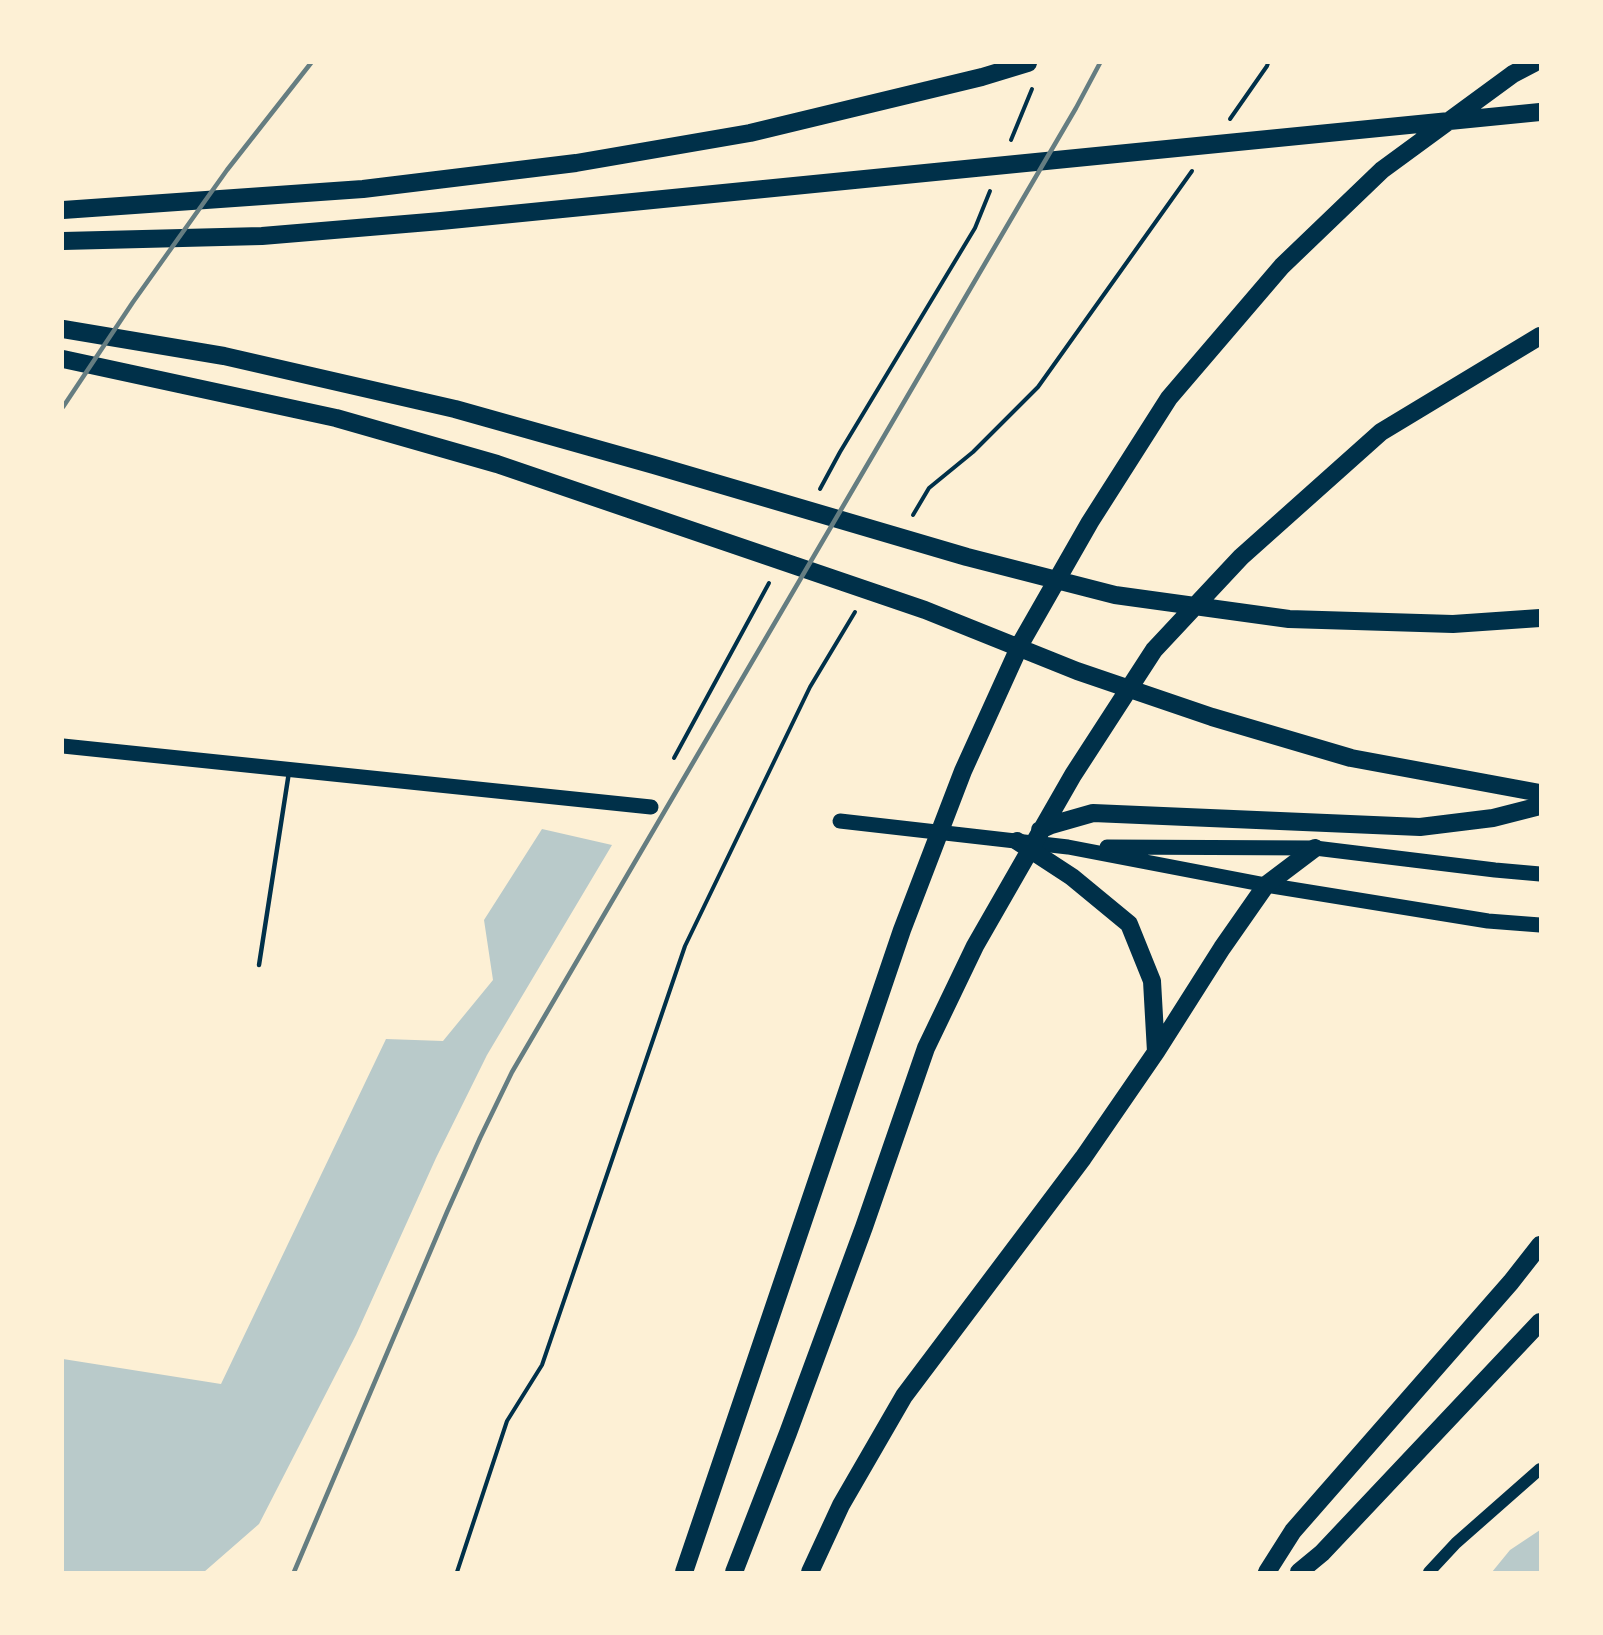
<!DOCTYPE html>
<html>
<head>
<meta charset="utf-8">
<style>
  body { margin:0 }
  #map { position:relative; width:1603px; height:1635px; overflow:hidden; background:#fdf0d5; font-family:Signika,sans-serif }
  canvas { display:block }
  .frame { position:absolute; inset:0; border:64px solid #fdf0d5; pointer-events:none }
</style>
</head>
<body>
<div id="map">
<canvas width="1603" height="1635"></canvas>
<div class="frame"></div>
</div>
<script>
const g = document.querySelector('canvas').getContext('2d');
g.lineJoin = 'round';
function paint(path, color) {
  g.fillStyle = color;
  g.fill(path, 'evenodd');
}
function toPath(rows) {
  const path = new Path2D();
  for (const r of rows) {
    path.moveTo(r[0], r[1]);
    for (let i = 2; i < r.length; i += 2) path.lineTo(r[i], r[i + 1]);
  }
  return path;
}
function trace(path, color, width, dash) {
  g.strokeStyle = color;
  g.lineWidth = width;
  g.lineCap = dash ? 'butt' : 'round';
  g.setLineDash(dash || []);
  g.stroke(path);
}
paint(toPath([
  [542,829,612,845,487,1055,436,1158,356,1335,259,1524,204,1572,63,1572,63,1359,221,1384,386,1039,443,1041,493,980,484,920],
  [1540,1530,1540,1572,1492,1572,1510,1550]
]), '#b9caca');
trace(toPath([
  [1230,119,1267,66,1268,63],
  [1011,140,1032,89],
  [820,489,840,452,975,228,990,191],
  [913,515,929,488,973,452,1038,387,1192,171],
  [674,758,769,583],
  [457,1572,507,1421,542,1365,685,946,810,687,855,612]
]), '#003049', 4);
trace(toPath([
  [259,965,289,772]
]), '#003049', 4.5);
trace(toPath([
  [1429,1572,1456,1543,1540,1469]
]), '#003049', 12);
trace(toPath([
  [63,746,651,807],
  [840,821,1068,847,1266,885,1488,921,1540,925],
  [1107,847,1315,848,1495,870,1540,874]
]), '#003049', 15);
trace(toPath([
  [63,210,363,189,576,163,750,133,982,77,1028,63],
  [63,241,262,236,441,221,1540,112],
  [63,329,224,356,455,409,654,465,967,557,1115,595,1289,619,1453,624,1540,618],
  [63,359,336,418,497,464,925,610,1077,671,1212,717,1351,758,1540,793],
  [1040,830,1051,825,1093,813,1420,827,1493,818,1540,806],
  [1156,1052,1222,948,1266,885,1315,848],
  [684,1572,902,930,963,771,1022,641,1090,522,1169,398,1282,266,1382,170,1513,74,1534,63],
  [734,1572,788,1433,864,1227,926,1048,975,946,1073,775,1154,650,1241,557,1381,432,1540,336],
  [810,1572,841,1505,904,1396,1083,1158,1156,1052,1152,981,1129,924,1072,877,1017,841],
  [1267,1572,1293,1531,1511,1282,1540,1245],
  [1299,1572,1322,1553,1540,1322]
]), '#003049', 18);
trace(toPath([
  [63,407,133,302,227,170,311,63],
  [294,1572,447,1212,480,1138,512,1072,1076,108,1100,63]
]), '#657d81', 4.5);
</script>
</body>
</html>
